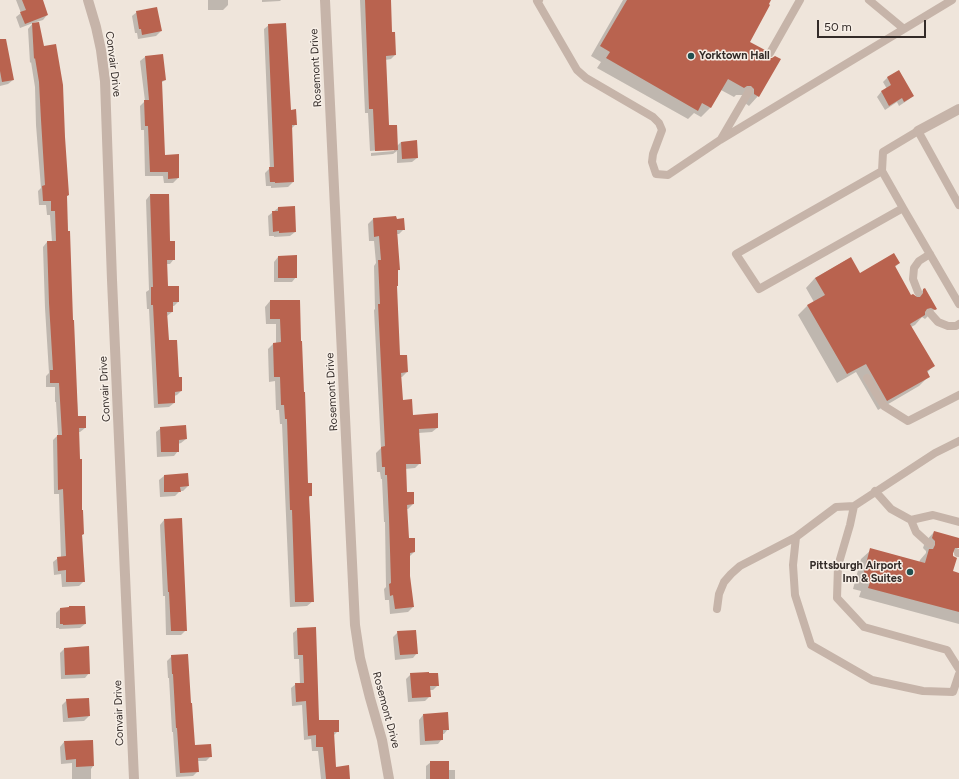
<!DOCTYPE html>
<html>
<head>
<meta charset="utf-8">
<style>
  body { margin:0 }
  #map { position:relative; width:959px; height:779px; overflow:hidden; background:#efe5db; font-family:Figtree,sans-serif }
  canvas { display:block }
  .scale { position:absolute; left:817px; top:20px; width:109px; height:18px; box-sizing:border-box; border:2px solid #332b28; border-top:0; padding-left:5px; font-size:12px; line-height:14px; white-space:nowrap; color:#332b28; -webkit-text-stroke:3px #f7efe7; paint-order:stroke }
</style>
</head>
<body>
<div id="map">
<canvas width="959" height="779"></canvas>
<div class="scale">50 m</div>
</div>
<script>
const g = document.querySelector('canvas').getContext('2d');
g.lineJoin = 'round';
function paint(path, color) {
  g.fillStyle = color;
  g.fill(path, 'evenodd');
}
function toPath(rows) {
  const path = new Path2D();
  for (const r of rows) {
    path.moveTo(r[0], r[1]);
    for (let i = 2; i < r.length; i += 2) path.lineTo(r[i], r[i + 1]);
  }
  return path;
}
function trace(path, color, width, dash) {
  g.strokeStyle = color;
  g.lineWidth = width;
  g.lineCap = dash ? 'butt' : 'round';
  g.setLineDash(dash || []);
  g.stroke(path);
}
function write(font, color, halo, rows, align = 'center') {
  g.font = font + ' Figtree,sans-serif';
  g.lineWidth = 3;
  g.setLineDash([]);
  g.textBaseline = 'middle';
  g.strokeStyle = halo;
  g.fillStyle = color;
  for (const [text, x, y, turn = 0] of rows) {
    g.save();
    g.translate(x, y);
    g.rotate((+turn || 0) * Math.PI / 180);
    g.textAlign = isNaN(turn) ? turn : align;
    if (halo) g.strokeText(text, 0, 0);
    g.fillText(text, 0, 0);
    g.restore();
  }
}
paint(toPath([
  [16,0,42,0,47,15,43,20,33,23,64,137,68,195,66,197,72,321,78,417,85,428,80,432,78,432,84,581,79,586,62,587,61,574,54,575,53,562,58,558,61,557,59,494,54,494,53,440,58,435,56,402,55,402,55,387,46,387,46,376,49,373,45,308,43,247,47,242,52,242,50,215,47,215,46,205,39,205,38,191,41,188,36,125,35,87,31,62,30,63,28,29,33,23,20,28,16,17,21,13],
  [208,0,228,0,228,5,223,10,208,10],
  [262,0,281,0,280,1,262,2],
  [360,0,390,0,391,33,395,55,391,59,385,60,388,126,397,146,401,142,416,141,417,158,412,162,397,163,397,151,393,154,371,156,371,153,394,151,394,149,370,151,368,113,365,113],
  [623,0,770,0,748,42,758,96,749,106,745,103,745,98,742,95,736,95,734,97,721,90,710,108,701,117,694,113,688,119,597,68,601,62,591,56],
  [137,12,161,31,156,36,138,39,137,33,135,33,132,16],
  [269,25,290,111,296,124,291,129,293,182,288,187,271,188,271,186,266,186,265,173,270,168,264,29],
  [0,51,13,80,8,84,0,86],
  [145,57,165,80,161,83,164,156,178,178,173,183,164,183,163,176,145,176,144,130,141,130,140,106,145,101,140,61],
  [898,71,913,96,908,100,899,106,897,102,885,110,877,97,881,92,887,89,883,82,887,78],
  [150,195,169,243,174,259,170,264,166,264,167,287,178,302,174,306,172,306,172,312,167,316,168,341,181,391,177,395,174,396,174,403,169,407,154,408,149,309,147,309,146,292,149,290,146,200],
  [278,208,295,232,290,236,274,237,274,236,269,236,268,216],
  [373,219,404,229,399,234,397,234,399,269,397,272,396,287,399,356,407,372,402,377,400,377,402,401,412,416,437,428,432,432,418,433,420,463,415,468,405,469,406,493,413,504,408,509,406,509,408,539,414,552,409,557,409,576,413,607,408,612,390,614,389,600,385,600,384,589,386,587,385,522,384,522,382,479,381,479,380,472,377,472,376,453,381,448,374,310,375,309,374,266,376,263,374,241,369,241,368,224],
  [278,257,296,277,292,282,274,282,274,262],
  [850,258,859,274,899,263,894,268,911,297,915,297,923,290,936,308,925,319,922,317,915,325,911,327,933,366,927,373,928,377,919,386,878,410,856,372,837,383,798,315,807,306,814,302,806,288,815,278],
  [270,301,300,342,307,484,311,495,308,499,313,601,307,606,290,607,282,424,280,424,279,410,276,410,275,381,269,382,268,349,273,344,276,344,276,324,266,324,265,307],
  [161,428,186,439,181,443,178,444,178,451,174,456,157,457,156,432],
  [164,476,188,486,183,491,180,491,175,496,160,497,159,480],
  [164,520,186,630,181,635,166,635,165,596,163,596,160,525],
  [934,532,959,539,959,547,952,554,952,572,959,574,959,624,859,597,861,591,853,589,861,559,871,550,919,563,920,560,926,553,926,551,923,548,925,542],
  [60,609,85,624,80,628,59,629,59,628,56,628,56,613],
  [298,629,318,722,338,731,333,736,335,768,349,779,321,779,318,751,312,751,311,739,304,740,302,705,292,706,291,688,296,684,300,684,299,659,294,659,293,633],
  [398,632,417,653,413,658,395,660,393,637],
  [64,649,89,673,85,678,61,679,60,653],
  [172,656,194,746,211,756,206,761,197,761,198,771,193,776,176,777,173,732,172,732,169,678,168,678,167,661],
  [411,674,438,685,433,690,430,690,430,696,425,701,408,702,406,679],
  [67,700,89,716,84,721,63,722,62,705],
  [423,715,448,729,444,734,442,734,442,739,438,744,420,745,419,720],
  [64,742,93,766,91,769,91,779,72,779,72,763,61,764,60,747],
  [431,762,448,770,455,770,455,779,426,779,426,766]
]), '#0003');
paint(toPath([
  [22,0,43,0,48,15,25,24,20,12,26,10],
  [365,0,391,0,392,32,395,32,396,55,386,56,389,125,397,125,398,150,375,151,373,109,369,109],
  [627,0,771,0,769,4,770,5,750,42,765,50,765,55,768,58,772,58,775,56,781,59,759,97,754,94,754,89,751,86,747,86,744,88,728,79,711,108,702,103,698,111,606,58,610,52,600,46],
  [157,7,162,31,142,35,141,29,139,29,136,11],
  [39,22,44,46,56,44,63,85,65,137,69,195,67,196,68,231,70,231,73,320,74,320,78,416,86,416,86,428,79,428,80,459,82,459,82,510,83,510,84,534,82,535,85,582,66,582,66,570,58,571,57,557,66,556,63,489,58,490,57,435,62,435,59,383,50,383,50,370,53,370,49,303,47,241,56,241,55,211,51,211,51,201,43,201,42,186,45,185,41,120,39,82,35,58,34,59,32,23],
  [286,23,291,110,296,109,297,125,292,125,294,182,275,183,275,182,270,182,269,167,274,167,268,24],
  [0,39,6,39,14,80,2,82,0,71],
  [163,54,166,80,162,81,165,155,179,154,179,178,168,179,168,172,150,172,148,126,145,126,144,100,149,100,145,56],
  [899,70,914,96,904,102,902,98,889,106,881,91,891,85,887,77],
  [417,140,418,158,402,159,401,142],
  [150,194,169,194,170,241,175,241,175,260,167,260,168,286,179,286,179,302,173,302,173,312,167,312,169,340,177,340,179,377,182,377,182,391,175,392,175,403,158,404,153,305,151,305,151,287,153,287],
  [295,206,296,232,279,233,279,231,273,232,272,211,278,211,278,207],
  [396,216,397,219,404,218,405,230,397,230,400,270,398,270,398,286,397,286,400,355,407,355,408,372,401,373,403,400,412,399,413,415,438,413,438,428,419,429,421,464,406,464,407,492,414,492,414,504,407,505,409,538,415,538,415,552,410,553,410,576,414,607,395,609,393,595,390,596,389,584,391,583,389,518,387,475,385,475,385,467,382,467,381,447,385,446,378,304,380,304,378,260,381,260,379,236,374,237,373,218],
  [894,253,900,263,895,266,911,295,913,294,917,297,920,297,923,293,923,289,925,288,937,309,935,310,931,308,927,309,925,312,925,315,910,324,935,366,927,371,930,377,887,401,866,364,847,374,807,305,825,295,815,278,851,257,860,273],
  [297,255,297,278,278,278,278,256],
  [270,300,300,300,301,341,302,341,304,392,305,392,308,483,312,483,312,496,309,496,314,602,295,602,292,510,290,510,287,419,285,419,284,405,281,405,280,377,274,377,273,343,281,342,280,319,270,319],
  [186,425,187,439,179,440,179,452,161,452,160,427],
  [188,473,189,486,180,487,181,492,164,492,164,475],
  [182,518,187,631,171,631,169,592,168,592,164,519],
  [934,531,959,538,959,548,955,548,953,553,953,556,957,558,953,571,959,573,959,612,868,588,870,582,862,580,870,548,925,563,929,549,933,549,935,545,935,541,932,538],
  [69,606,85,606,86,624,63,625,63,624,60,624,60,608,69,607],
  [316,627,319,720,339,720,339,732,334,732,336,767,349,765,350,779,326,779,323,747,316,747,316,735,308,736,306,701,296,702,295,683,304,683,303,655,298,655,297,628],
  [416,630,418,654,400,655,397,631],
  [89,646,90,674,65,675,64,648],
  [188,654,191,703,192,703,195,745,211,744,212,757,198,758,199,772,180,773,177,728,176,728,173,674,172,674,171,655],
  [429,672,429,673,438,673,439,686,430,686,431,697,412,698,410,673],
  [89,698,90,716,68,718,66,699],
  [448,712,449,730,443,730,443,740,425,741,423,714],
  [93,740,94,766,76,767,76,759,66,760,64,741],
  [430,761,449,761,449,779,430,779]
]), '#b9634f');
trace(toPath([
  [539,0,537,1,577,70,586,78,653,117,659,123,662,130,653,154,652,162,656,174,668,175,720,140,952,0],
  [869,0,904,29],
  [770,53,800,0],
  [721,139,749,91],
  [882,171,903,208],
  [959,205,918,131,883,152,882,171,736,254,759,289,903,208,959,304],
  [918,292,913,279,914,268,919,261,930,254],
  [930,313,938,322,948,326,956,326,959,324],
  [867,378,884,406,908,421,959,395],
  [959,441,935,453,854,506,836,507,796,537,793,565,795,595,811,645,872,680,923,691,953,692,959,674],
  [875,491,891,509,911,520,916,532,927,542,930,544],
  [854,506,850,525,838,566,837,598,864,627,947,650,959,669],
  [911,520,933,515,959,522],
  [958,553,959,553],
  [717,609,719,594,724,582,731,574,740,566,796,537]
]), '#c6b4a9', 8);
trace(toPath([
  [88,0,96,27,101,50,105,81,112,280,134,779],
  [325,0,355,625,360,658,370,698,382,740,389,779],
  [918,131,959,109]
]), '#c6b4a9', 10);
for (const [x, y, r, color] of [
  [691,56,4,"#225050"],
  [910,572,4,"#225050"]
]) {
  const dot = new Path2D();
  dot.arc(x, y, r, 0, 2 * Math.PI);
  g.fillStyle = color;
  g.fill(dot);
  trace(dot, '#f7efe7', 1.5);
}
write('bold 11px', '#332b28', '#f7efe7', [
  ["Yorktown Hall",699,56],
  ["Pittsburgh Airport",902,566,"right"],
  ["Inn & Suites",902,579,"right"]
], 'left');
write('11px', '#332b28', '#f7efe7', [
  ["Convair Drive",113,64,83],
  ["Rosemont Drive",316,68,-93],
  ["Convair Drive",105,389,-93],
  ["Rosemont Drive",332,392,-93],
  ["Rosemont Drive",386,710,75],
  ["Convair Drive",119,713,-92]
]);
</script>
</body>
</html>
